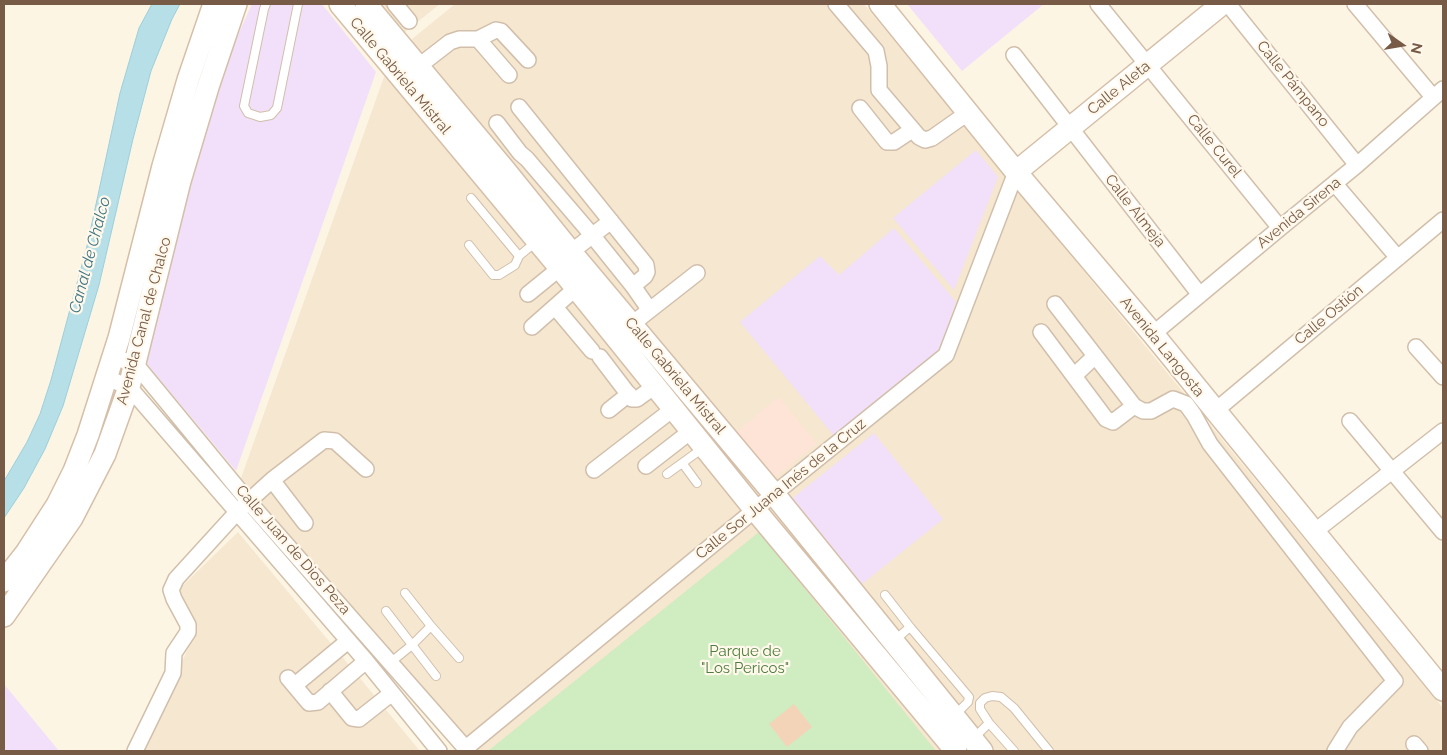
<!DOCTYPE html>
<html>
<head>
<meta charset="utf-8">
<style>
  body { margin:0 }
  #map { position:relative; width:1447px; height:755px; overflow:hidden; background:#fdf5e3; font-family:Raleway,sans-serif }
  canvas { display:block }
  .frame { position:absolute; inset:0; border:5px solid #775b47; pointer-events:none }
  .north { position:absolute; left:1377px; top:20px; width:50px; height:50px; -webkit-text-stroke:4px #fff8eb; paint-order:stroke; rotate:103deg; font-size:14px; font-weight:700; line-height:20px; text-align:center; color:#775b47 }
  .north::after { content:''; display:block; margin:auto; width:18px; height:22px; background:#775b47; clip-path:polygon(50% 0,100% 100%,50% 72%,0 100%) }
</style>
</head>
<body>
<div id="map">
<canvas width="1447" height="755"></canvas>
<div class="frame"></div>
<div class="north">N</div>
</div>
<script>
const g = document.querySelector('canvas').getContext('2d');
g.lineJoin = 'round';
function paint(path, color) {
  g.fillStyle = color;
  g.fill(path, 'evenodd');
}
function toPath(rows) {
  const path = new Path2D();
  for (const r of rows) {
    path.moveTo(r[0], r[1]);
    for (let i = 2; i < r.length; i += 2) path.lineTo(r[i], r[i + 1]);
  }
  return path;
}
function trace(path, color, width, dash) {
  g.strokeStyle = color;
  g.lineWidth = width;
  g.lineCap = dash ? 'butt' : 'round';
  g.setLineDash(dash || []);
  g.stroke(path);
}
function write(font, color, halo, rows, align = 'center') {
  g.font = font + ' Raleway,sans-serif';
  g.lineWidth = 4.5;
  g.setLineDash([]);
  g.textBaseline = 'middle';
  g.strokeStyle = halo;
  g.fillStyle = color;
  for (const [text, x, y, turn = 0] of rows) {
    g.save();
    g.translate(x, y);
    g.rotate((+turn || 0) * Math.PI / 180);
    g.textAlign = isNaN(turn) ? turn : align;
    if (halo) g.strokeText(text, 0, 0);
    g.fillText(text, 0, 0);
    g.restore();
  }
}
paint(toPath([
  [380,4,440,4,405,32],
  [455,4,864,4,1443,708,1443,751,466,751,241,478,384,77,412,39],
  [238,532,359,677,420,751,144,751,191,641,176,592]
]), '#f6e7d1');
paint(toPath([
  [779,397,817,444,770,481,733,435]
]), '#fee4d6');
paint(toPath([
  [252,4,322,4,376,72,236,471,142,358,214,87],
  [907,4,1044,4,962,71],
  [976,150,998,177,954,290,893,218],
  [894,228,956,302,939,351,835,437,740,322,820,256,839,275],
  [874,433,943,519,857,588,789,501],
  [4,684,59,751,4,751]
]), '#f2e0fa');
paint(toPath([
  [759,532,936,751,488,751]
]), '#d0ecc1');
const water = toPath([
  [152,4,180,4,172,19,151,71,133,139,99,285,63,406,45,449,24,488,4,518,4,481,27,442,40,414,51,380,87,246,120,93,139,28,152,4]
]);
paint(water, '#b6dfe8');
trace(water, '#9ccedb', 1);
paint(toPath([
  [794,704,812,727,787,747,769,724]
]), '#f4d4b9');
const lane = toPath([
  [266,4,264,9,244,106,248,113,260,117,271,115,277,108,298,4],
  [471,198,519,256],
  [469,245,493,275,499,275,515,265,519,256,537,241],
  [683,464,697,483],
  [667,474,703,448],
  [405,593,431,626],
  [885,595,910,627,895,640],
  [386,611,436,676],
  [910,627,969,697,968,702,955,715],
  [391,662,412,645,431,626,459,658],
  [989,723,980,709,980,703,985,698,992,696,1001,697,1014,708,1049,751],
  [973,739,989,723,1014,751]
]);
const street = toPath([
  [395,4,409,21],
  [836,4,876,51,879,66,879,90,919,137,925,140,932,138,969,112],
  [1098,4,1280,228],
  [1228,4,1357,165],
  [1355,4,1433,97],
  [478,39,509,75],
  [1014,55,1200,295],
  [419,66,450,42,459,39,478,39,496,30,501,31,528,60],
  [519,107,646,265,647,272,645,276,633,286],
  [860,108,887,142,894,142,912,130],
  [497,123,520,153,527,159,592,235,633,286,649,309],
  [1335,184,1398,258],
  [571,252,611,221],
  [528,294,560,268],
  [1055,304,1134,406,1143,411,1151,411,1173,399,1186,404,1194,415,1210,444,1395,681,1350,727,1335,751],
  [555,307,592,351],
  [632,324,697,273],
  [532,327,576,288],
  [1041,332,1106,419,1113,422,1134,406],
  [1153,334,1280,228,1357,165,1443,89],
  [1416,347,1443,377],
  [113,357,135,364,142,372,249,502,468,751],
  [600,357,632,399,637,399,655,386],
  [1074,376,1095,356],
  [107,378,129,387,366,661,439,751],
  [609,410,629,394],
  [1215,411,1443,220],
  [1350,421,1443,532],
  [646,466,691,431],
  [594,470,673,409],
  [272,480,305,523],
  [1314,532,1443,431],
  [288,678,309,703,318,702,366,661],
  [295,685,348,641],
  [330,691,352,718,359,719,392,693],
  [1414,744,1420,751],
  [466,748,774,494,946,355,1016,172],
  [135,751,173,673,174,653,188,632,188,625,174,599,171,590,176,579,238,511,272,480,324,440,335,441,366,469]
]);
const secondary = toPath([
  [340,4,560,268,755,510,956,751],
  [366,4,504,169,571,252,774,494,982,751],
  [880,4,1016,172,1153,334,1443,690],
  [1016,172,1222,4],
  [4,581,26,553,57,505,74,471,88,435,119,338,163,166,188,80,214,4],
  [4,616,72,518,105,454,129,387,180,181,208,87,236,4]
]);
trace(lane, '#d1bfab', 10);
trace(street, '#d1bfab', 18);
trace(secondary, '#d5bfa9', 24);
trace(lane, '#fff', 8);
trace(street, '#fff', 15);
trace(secondary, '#fff', 21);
write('15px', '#775b47', '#fff8eb', [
  ["Calle Gabriela Mistral",400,76,50],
  ["Calle Pámpano",1293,84,51],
  ["Calle Aleta",1119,88,-39],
  ["Calle Curel",1214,146,51],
  ["Calle Almeja",1135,211,52],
  ["Avenida Sirena",1299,213,-39],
  ["Calle Ostión",1329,315,-40],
  ["Avenida Canal de Chalco",144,321,-75],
  ["Avenida Langosta",1162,347,51],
  ["Calle Gabriela Mistral",675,376,50],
  ["Calle Sor Juana Inés de la Cruz",781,489,-39],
  ["Calle Juan de Dios Peza",293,550,49]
]);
write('15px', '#4e7e3f', '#fff8eb', [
  ["Parque de",745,651],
  ["\"Los Pericos\"",745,668]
]);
write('italic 16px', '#3d7585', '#fff8eb', [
  ["Canal de Chalco",90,255,-75]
]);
</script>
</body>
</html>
